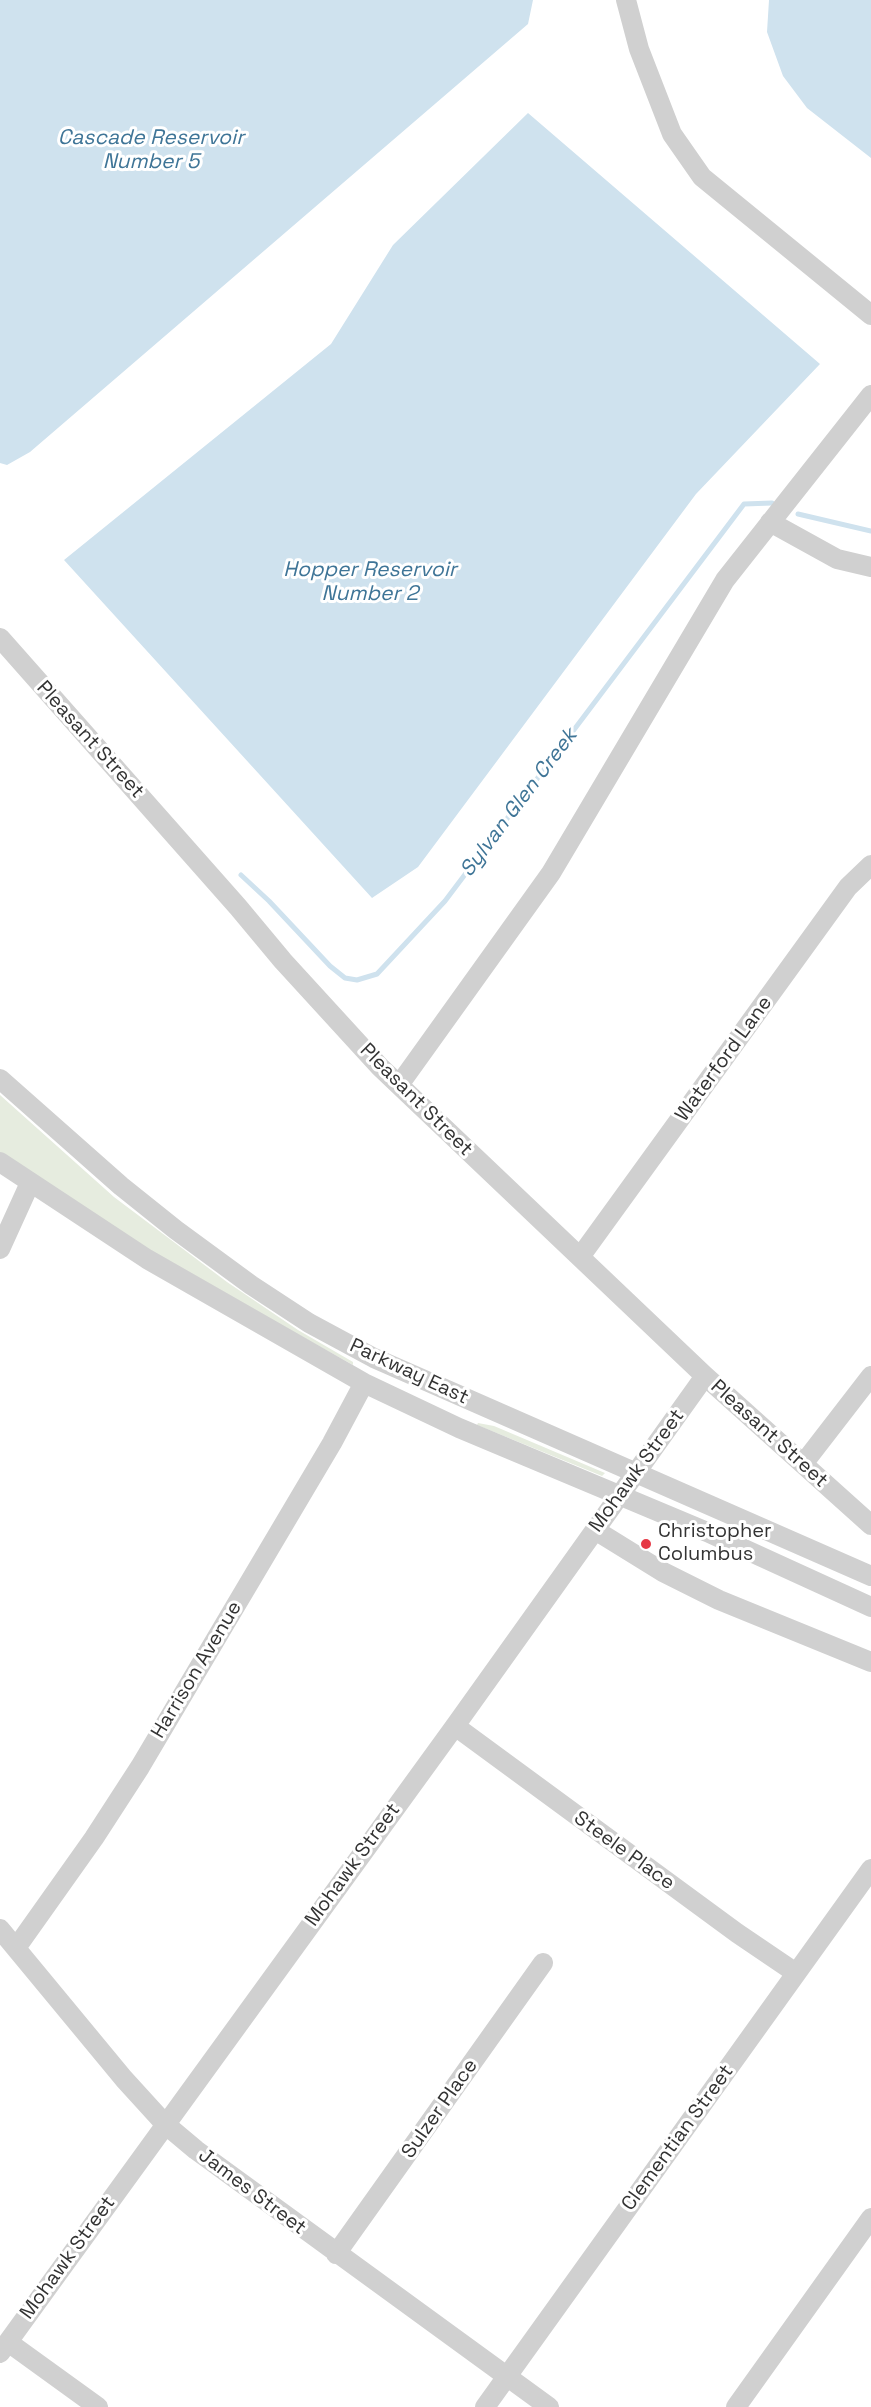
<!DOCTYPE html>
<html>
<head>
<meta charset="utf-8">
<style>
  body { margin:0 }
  canvas { display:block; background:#fff }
</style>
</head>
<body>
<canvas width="871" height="2407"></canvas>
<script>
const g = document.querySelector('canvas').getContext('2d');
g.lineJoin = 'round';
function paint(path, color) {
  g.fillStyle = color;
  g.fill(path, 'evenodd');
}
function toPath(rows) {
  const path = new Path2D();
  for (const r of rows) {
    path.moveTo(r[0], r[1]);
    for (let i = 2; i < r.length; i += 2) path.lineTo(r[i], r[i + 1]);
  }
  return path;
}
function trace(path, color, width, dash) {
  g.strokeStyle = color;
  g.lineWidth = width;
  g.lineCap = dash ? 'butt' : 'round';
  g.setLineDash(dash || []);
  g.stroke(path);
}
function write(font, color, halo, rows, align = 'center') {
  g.font = font + ' "Space Grotesk",sans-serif';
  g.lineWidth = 6;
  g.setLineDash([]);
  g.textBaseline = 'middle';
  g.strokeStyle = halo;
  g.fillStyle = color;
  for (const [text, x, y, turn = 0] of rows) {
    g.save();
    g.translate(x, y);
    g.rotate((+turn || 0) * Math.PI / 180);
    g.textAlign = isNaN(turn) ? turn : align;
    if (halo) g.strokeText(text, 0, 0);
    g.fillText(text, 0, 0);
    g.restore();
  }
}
paint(toPath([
  [0,1095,114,1197,227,1282,298,1330,353,1362,353,1365,163,1259,0,1154],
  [478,1423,494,1426,605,1473,602,1476,477,1425]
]), '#e6ecdf');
paint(toPath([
  [0,0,533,0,528,24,30,452,7,465,0,463],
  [769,0,871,0,871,158,807,108,783,76,767,32],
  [528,113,820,364,696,494,418,867,372,898,64,560,331,344,393,245]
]), '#cfe2ee');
trace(toPath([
  [798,514,871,531],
  [241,875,269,901,330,966,345,978,357,980,377,974,445,901,744,504,772,503]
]), '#cfe2ee', 5);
trace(toPath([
  [626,0,639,49,672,134,702,177,871,315],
  [770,522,837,559,871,567],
  [0,638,238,907,283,961,380,1067,705,1376,871,1525],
  [0,1079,121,1186,176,1230,251,1285,309,1323,374,1358,871,1576],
  [399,1085,551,873,725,580,871,395],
  [0,1162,147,1259,364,1383,459,1428,707,1532,871,1607],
  [0,1249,30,1183],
  [580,1257,848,887,871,865],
  [803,1464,871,1376],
  [595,1530,663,1572,719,1600,871,1662],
  [455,1726,737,1933,796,1973],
  [0,1929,124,2079,165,2124,196,2150,549,2407],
  [16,1948,94,1838,140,1767,332,1443,364,1383],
  [336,2254,543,1963],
  [8,2342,98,2407],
  [0,2353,455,1726,705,1376],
  [485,2407,871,1869],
  [736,2407,871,2218]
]), '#d0d0d0', 20);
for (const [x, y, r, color] of [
  [646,1544,6,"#e63946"]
]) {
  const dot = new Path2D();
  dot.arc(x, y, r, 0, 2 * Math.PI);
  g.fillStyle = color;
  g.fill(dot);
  trace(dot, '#fff', 2);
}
write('20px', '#333', '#fff', [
  ["Pleasant Street",90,740,48],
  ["Waterford Lane",724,1059,-54],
  ["Pleasant Street",416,1100,45],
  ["Parkway East",409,1372,25],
  ["Pleasant Street",769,1434,42],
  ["Mohawk Street",637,1471,-54],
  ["Harrison Avenue",197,1670,-59],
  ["Steele Place",624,1851,36],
  ["Mohawk Street",353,1865,-54],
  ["Sulzer Place",440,2109,-55],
  ["Clementian Street",678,2138,-54],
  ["James Street",252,2192,37],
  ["Mohawk Street",68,2258,-54]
]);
write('20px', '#333', '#fff', [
  ["Christopher",658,1532],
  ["Columbus",658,1555]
], 'left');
write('italic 21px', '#3f7597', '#fff', [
  ["Cascade Reservoir",151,138],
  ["Number 5",151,162],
  ["Hopper Reservoir",370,570],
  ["Number 2",370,594],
  ["Sylvan Glen Creek",519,803,-53]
]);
</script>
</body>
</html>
